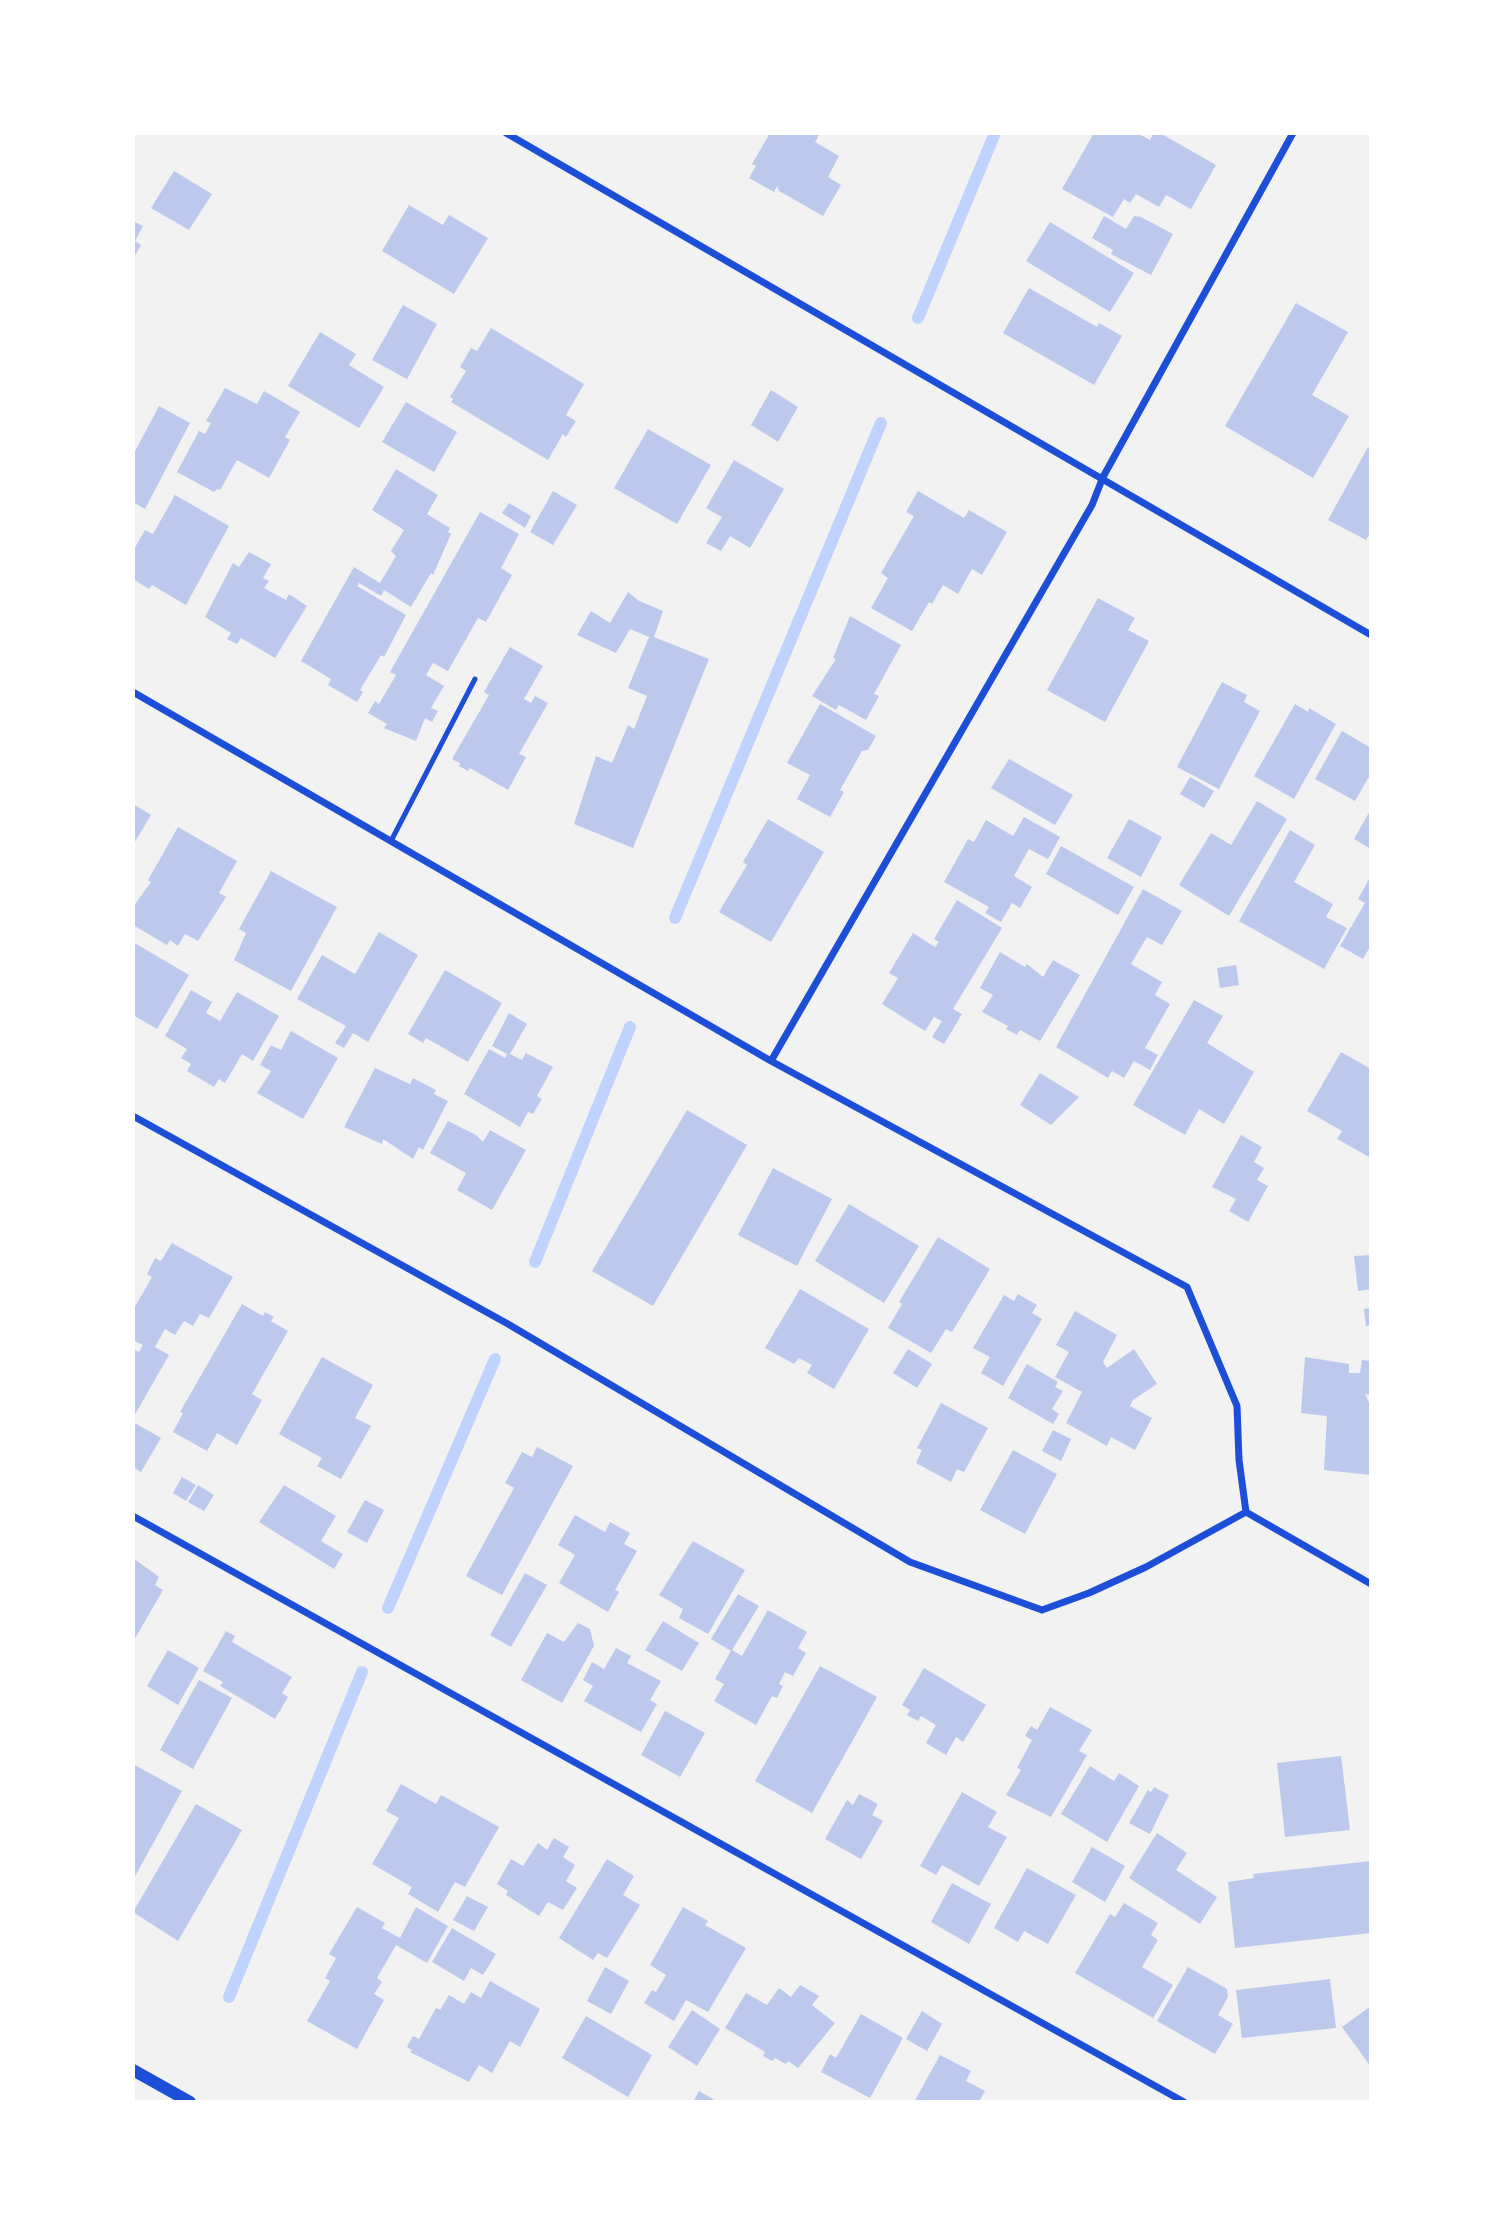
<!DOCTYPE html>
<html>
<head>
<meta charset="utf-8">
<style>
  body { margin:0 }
  #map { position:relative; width:1504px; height:2235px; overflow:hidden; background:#f2f2f2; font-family:"Public Sans",sans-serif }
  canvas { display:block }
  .frame { position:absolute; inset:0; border:135px solid #fff; pointer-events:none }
</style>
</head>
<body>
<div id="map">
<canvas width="1504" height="2235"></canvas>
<div class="frame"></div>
</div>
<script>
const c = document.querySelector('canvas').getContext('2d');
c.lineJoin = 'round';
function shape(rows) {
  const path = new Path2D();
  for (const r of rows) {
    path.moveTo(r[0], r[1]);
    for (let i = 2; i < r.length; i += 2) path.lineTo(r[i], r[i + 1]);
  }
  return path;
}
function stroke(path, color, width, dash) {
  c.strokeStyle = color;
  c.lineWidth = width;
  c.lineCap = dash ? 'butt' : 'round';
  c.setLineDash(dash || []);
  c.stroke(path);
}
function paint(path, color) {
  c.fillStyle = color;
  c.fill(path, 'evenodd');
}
const stream = shape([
  [918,318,995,133],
  [675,918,881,423],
  [535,1262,630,1027],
  [388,1608,495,1359],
  [229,1997,362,1672]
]);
const building = shape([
  [770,133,820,133,815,142,839,156,828,177,841,185,823,216,779,191,777,186,774,192,749,178,756,166,752,164],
  [1094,133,1137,133,1150,140,1154,133,1160,133,1216,165,1191,209,1166,195,1159,207,1136,194,1130,203,1124,199,1113,217,1062,189],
  [174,171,212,194,189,230,151,208],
  [409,205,443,225,449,215,488,238,454,294,382,251],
  [1104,216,1126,229,1134,216,1141,217,1173,234,1151,275,1111,254,1113,250,1092,238],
  [133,221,143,226,135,241,141,245,133,259],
  [1050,222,1134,273,1110,312,1026,261],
  [1029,288,1097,327,1099,323,1122,336,1094,385,1003,333],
  [1296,303,1348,332,1312,395,1349,416,1313,478,1225,426],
  [403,305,437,324,407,379,372,360],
  [491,328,584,384,566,415,576,421,566,437,563,434,548,460,451,402,453,399,450,397,466,371,460,367,471,348,477,351],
  [320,332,356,354,349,365,384,387,359,428,288,386],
  [225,388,257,404,264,391,300,412,285,437,290,440,269,478,237,460,220,490,217,489,214,492,177,472,199,431,205,434,211,423,206,421],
  [771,390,798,407,778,442,751,425],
  [406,402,457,432,434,472,382,442],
  [159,406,190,423,145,509,133,502,133,455],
  [648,429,711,465,677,524,614,488],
  [1368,447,1371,449,1371,531,1366,540,1328,520],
  [734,460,784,489,750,548,730,536,721,551,706,543,722,517,706,508],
  [396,469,438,495,427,514,450,528,448,532,451,534,433,575,431,573,411,607,384,590,381,596,359,583,357,586,406,615,384,657,381,655,360,690,363,692,357,702,328,685,331,679,301,661,354,567,380,583,396,556,391,551,404,530,372,510],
  [553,491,577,505,553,545,530,532],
  [918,491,964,518,969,510,1007,532,982,575,972,569,958,594,943,585,932,604,929,602,912,631,871,608,888,578,881,573,914,516,906,512],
  [175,495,229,526,186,605,152,585,149,589,133,579,133,551,145,530,153,534],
  [509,503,531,516,525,528,502,513],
  [480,512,519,534,501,568,512,575,486,622,478,618,448,671,433,663,426,675,444,686,431,708,438,711,432,722,425,718,416,741,384,728,387,724,368,713,375,701,379,704,396,675,390,672],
  [249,552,271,564,263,578,269,581,264,588,286,600,289,594,307,606,275,658,241,638,237,644,227,639,231,633,205,617,233,563,239,567],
  [628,592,639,601,663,611,654,637,709,659,633,848,574,824,596,756,612,763,628,725,634,729,647,696,628,688,649,637,630,629,616,653,577,635,591,611,610,623],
  [1098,598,1135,618,1128,630,1149,641,1105,722,1047,690],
  [850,616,901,645,874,694,879,696,866,720,839,705,836,710,812,696,836,659,833,658],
  [510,647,543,666,524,699,531,703,535,696,548,703,519,754,526,757,508,790,470,768,468,771,459,766,460,763,452,759,489,695,484,692],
  [1222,682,1247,695,1244,702,1260,711,1219,789,1177,767],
  [820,704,876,736,868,750,862,751,840,790,844,792,830,817,797,799,810,775,787,763],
  [1295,704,1308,712,1309,708,1336,724,1294,799,1254,776],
  [1342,731,1371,748,1371,773,1355,801,1315,779],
  [1009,759,1073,795,1055,825,991,788],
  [1190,777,1214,791,1204,808,1180,794],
  [1257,801,1287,819,1229,916,1179,885,1211,833,1231,845],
  [133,804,151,815,133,845],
  [1371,809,1371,849,1354,839],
  [1024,817,1060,837,1048,859,1029,849,1014,876,1032,887,1020,908,1012,903,1001,922,985,913,989,907,944,882,968,839,974,842,986,820,1013,836],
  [768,819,824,852,771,942,719,912,747,865,743,862],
  [1129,819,1162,837,1141,877,1107,858],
  [178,827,237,861,219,893,226,897,198,941,185,934,178,946,170,940,167,945,133,925,133,907,151,882,148,880],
  [1290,830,1315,845,1294,882,1333,904,1326,917,1347,928,1324,969,1239,921],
  [1061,846,1134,887,1118,915,1046,874],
  [271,871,337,907,291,991,234,960,246,933,239,929],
  [1371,876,1371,945,1363,959,1340,946,1365,903,1358,899],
  [1143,889,1182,911,1162,945,1147,937,1131,964,1162,982,1155,995,1170,1004,1145,1048,1158,1055,1150,1070,1134,1061,1124,1078,1112,1071,1108,1078,1056,1047],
  [957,900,1002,928,953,1009,962,1014,944,1044,932,1037,942,1021,934,1017,925,1031,882,1004,898,978,889,973,913,933,935,947,939,942,934,939],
  [379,932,418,955,368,1042,353,1033,344,1048,335,1043,346,1026,297,999,322,955,355,974],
  [133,942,189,975,157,1029,133,1015],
  [1000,952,1025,967,1027,964,1043,977,1053,960,1080,975,1040,1041,1020,1030,1017,1035,1006,1029,1008,1026,982,1012,993,995,980,988],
  [1236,965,1239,985,1220,988,1217,968],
  [445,970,502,1003,468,1062,426,1038,423,1043,408,1034],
  [191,990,212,1002,206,1013,220,1021,237,992,279,1016,253,1061,242,1054,225,1083,219,1079,214,1087,187,1071,191,1064,181,1058,187,1049,165,1036],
  [1194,1000,1223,1016,1207,1043,1254,1072,1224,1124,1199,1109,1185,1135,1133,1105],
  [509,1013,527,1024,510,1054,522,1060,526,1053,553,1067,537,1096,542,1099,533,1114,528,1112,520,1127,464,1094,489,1049,505,1058,507,1054,492,1046],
  [291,1031,338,1058,303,1119,257,1093,271,1071,260,1065,271,1045,281,1050],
  [1341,1052,1371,1069,1371,1158,1337,1139,1342,1131,1307,1111],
  [375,1068,410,1084,413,1078,436,1090,434,1094,448,1101,423,1150,419,1147,413,1159,383,1139,382,1144,344,1127],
  [1040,1073,1079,1097,1051,1125,1020,1105],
  [687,1110,747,1145,653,1306,592,1271],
  [448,1121,476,1135,483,1142,490,1130,526,1150,492,1210,457,1190,466,1173,430,1153],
  [1241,1135,1262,1147,1254,1162,1264,1168,1257,1180,1268,1186,1248,1222,1229,1211,1236,1199,1212,1187],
  [773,1168,832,1199,797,1266,738,1235],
  [849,1204,919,1246,884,1303,815,1261],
  [938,1237,990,1269,952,1332,946,1329,931,1353,888,1328,902,1304,899,1302],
  [172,1243,233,1277,209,1318,200,1314,193,1326,184,1321,175,1335,165,1329,155,1347,169,1355,133,1418,133,1349,139,1352,143,1345,133,1340,133,1310,152,1277,147,1274,155,1258,161,1261],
  [1371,1255,1371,1289,1358,1291,1354,1256],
  [800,1289,869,1329,834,1389,807,1373,812,1365,799,1358,794,1364,765,1348],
  [1018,1294,1037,1305,1032,1313,1042,1319,1003,1386,981,1373,990,1357,973,1348,1004,1295,1014,1301],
  [242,1304,263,1316,265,1312,274,1317,271,1321,288,1331,252,1394,262,1400,237,1445,217,1433,207,1451,173,1432,183,1413,180,1412],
  [1371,1308,1371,1325,1366,1326,1364,1309],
  [1075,1311,1117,1335,1103,1362,1107,1368,1134,1349,1157,1384,1133,1400,1130,1406,1152,1418,1135,1450,1111,1437,1107,1446,1066,1423,1082,1392,1055,1377,1069,1352,1056,1345],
  [908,1349,932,1364,917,1388,893,1373],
  [322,1357,373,1385,355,1418,371,1426,341,1479,317,1466,322,1458,279,1434],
  [1305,1357,1349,1364,1349,1373,1360,1373,1362,1360,1371,1361,1371,1395,1365,1394,1371,1407,1371,1475,1324,1470,1327,1416,1301,1413],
  [1027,1364,1058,1382,1055,1387,1063,1391,1052,1409,1059,1414,1053,1424,1008,1398],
  [941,1403,988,1428,964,1472,957,1469,951,1482,916,1463,922,1450,917,1448],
  [133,1422,161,1438,141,1472,133,1467],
  [1053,1430,1071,1439,1061,1461,1042,1451],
  [537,1447,573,1466,502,1595,466,1576,514,1488,505,1483,522,1452,532,1457],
  [1013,1450,1057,1474,1025,1534,980,1510],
  [182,1477,196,1485,186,1501,173,1493],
  [198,1485,214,1495,204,1511,188,1502],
  [284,1485,336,1516,321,1541,343,1554,334,1569,259,1522],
  [365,1500,384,1510,367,1543,347,1532],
  [575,1515,605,1532,610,1522,630,1533,624,1544,637,1551,615,1590,619,1592,608,1612,559,1583,575,1555,558,1545],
  [693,1541,745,1570,708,1634,679,1618,683,1609,659,1595],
  [133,1558,159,1577,155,1585,163,1590,133,1642],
  [525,1573,547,1585,511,1647,490,1635],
  [738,1594,759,1606,732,1650,742,1656,768,1610,807,1632,798,1648,806,1653,793,1676,785,1672,779,1684,783,1686,777,1698,772,1696,756,1725,714,1701,724,1684,715,1679,731,1651,711,1639],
  [663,1621,699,1643,682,1671,645,1650],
  [578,1623,590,1629,594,1646,562,1703,521,1680,547,1633,564,1642],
  [226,1631,235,1636,232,1642,292,1677,282,1693,288,1697,275,1719,220,1686,223,1682,203,1671],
  [616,1648,631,1656,627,1663,661,1681,650,1700,657,1704,641,1732,584,1701,593,1686,583,1680,592,1662,604,1669],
  [168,1650,199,1668,178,1705,147,1686],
  [820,1666,877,1697,812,1813,755,1781],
  [924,1668,986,1705,963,1742,956,1737,946,1755,926,1743,936,1725,921,1716,918,1721,907,1715,910,1710,902,1705],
  [199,1680,232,1698,193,1769,160,1750],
  [1050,1707,1092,1730,1079,1751,1087,1755,1051,1817,1006,1795,1021,1770,1017,1768,1032,1740,1025,1736,1031,1726,1037,1730],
  [665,1711,705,1733,680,1777,641,1755],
  [1341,1756,1350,1830,1285,1837,1277,1763],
  [133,1764,182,1791,133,1880],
  [1090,1766,1114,1781,1119,1773,1139,1786,1107,1842,1061,1814],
  [401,1784,436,1804,441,1795,499,1827,465,1887,455,1882,438,1912,408,1894,412,1887,372,1864,399,1818,386,1811],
  [1154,1787,1169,1795,1150,1834,1129,1823,1148,1790,1151,1792],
  [962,1792,997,1812,988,1827,1007,1837,979,1886,942,1865,936,1875,920,1866],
  [859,1794,878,1804,872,1815,883,1821,861,1859,825,1839,847,1800,853,1805],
  [196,1804,242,1830,178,1941,133,1912],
  [1157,1833,1187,1853,1176,1870,1217,1897,1200,1924,1129,1878],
  [554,1838,569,1847,563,1857,575,1865,566,1881,577,1888,563,1910,548,1902,539,1916,506,1895,508,1891,497,1884,511,1859,523,1866,538,1843,547,1850],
  [1092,1847,1125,1866,1105,1902,1072,1882],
  [607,1859,634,1876,623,1895,640,1905,607,1958,598,1953,593,1960,559,1938],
  [1371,1861,1371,1933,1235,1948,1228,1882,1254,1878,1253,1874],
  [1027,1868,1076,1895,1048,1944,1024,1931,1018,1942,994,1928],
  [952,1883,991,1904,969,1944,931,1922],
  [467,1896,488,1907,474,1931,453,1920],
  [1124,1903,1158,1923,1151,1935,1158,1940,1142,1967,1173,1985,1153,2018,1075,1973,1110,1914,1115,1917],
  [357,1907,385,1923,382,1928,400,1938,416,1907,448,1926,427,1963,396,1945,377,1978,382,1982,374,1994,384,2000,357,2049,307,2021,330,1981,325,1978,336,1958,329,1954],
  [683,1907,708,1921,705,1925,746,1948,708,2012,686,2000,674,2021,644,2003,652,1990,656,1992,666,1975,650,1965],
  [452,1928,496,1954,483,1975,471,1968,464,1981,432,1962],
  [605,1967,629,1981,611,2014,587,2001],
  [1188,1967,1227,1989,1228,1997,1218,2015,1233,2024,1215,2054,1157,2021],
  [1330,1979,1336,2028,1242,2038,1236,1990],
  [490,1981,540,2009,520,2047,510,2041,492,2073,479,2065,469,2082,410,2052,412,2050,407,2047,413,2036,419,2039,436,2008,440,2010,449,1995,464,2004,471,1992,481,1998],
  [800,1985,819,1996,812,2005,835,2023,798,2068,788,2061,786,2064,775,2058,772,2061,763,2056,765,2052,725,2028,746,1993,767,2005,779,1988,791,1997],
  [1371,2006,1371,2067,1342,2027],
  [692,2010,720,2029,697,2066,668,2047],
  [922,2011,942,2024,927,2051,906,2039],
  [861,2014,903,2038,870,2098,821,2072,830,2054,836,2058],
  [586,2016,652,2055,628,2097,562,2058],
  [940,2055,971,2071,966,2081,985,2091,979,2102,914,2102],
  [699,2091,718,2102,693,2102]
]);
const service = shape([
  [391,841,475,679]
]);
const minor = shape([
  [506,133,1371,635],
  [133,692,771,1061,1187,1287,1237,1406,1239,1460,1246,1512,1371,1584],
  [771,1061,1092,505,1103,477,1293,133],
  [133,1116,508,1324,910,1562,1042,1610,1089,1593,1146,1567,1246,1512],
  [133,1516,1184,2102]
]);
const tertiary = shape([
  [133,2070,190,2102]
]);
stroke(stream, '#bfd3fe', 12);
paint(building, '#bdc9ec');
stroke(service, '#1d4ed8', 5);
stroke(minor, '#1d4ed8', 7);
stroke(tertiary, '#1d4ed8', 12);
</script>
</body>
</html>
